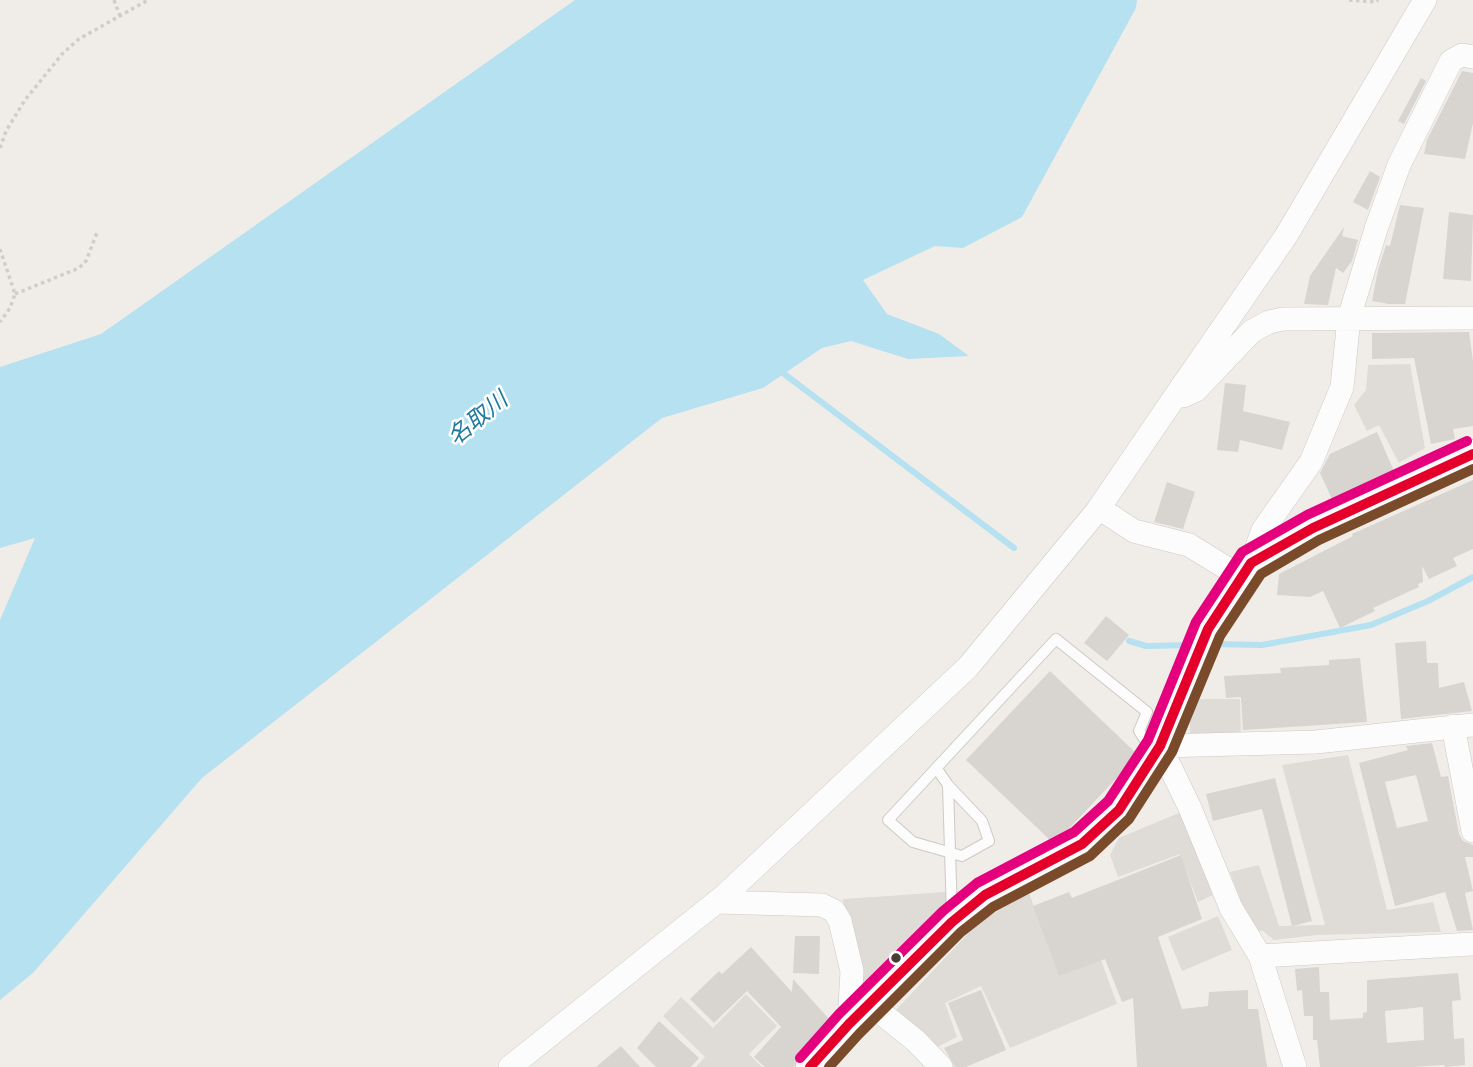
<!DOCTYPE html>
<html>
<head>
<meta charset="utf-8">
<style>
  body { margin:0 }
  canvas { display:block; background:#f0ede8 }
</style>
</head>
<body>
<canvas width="1473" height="1067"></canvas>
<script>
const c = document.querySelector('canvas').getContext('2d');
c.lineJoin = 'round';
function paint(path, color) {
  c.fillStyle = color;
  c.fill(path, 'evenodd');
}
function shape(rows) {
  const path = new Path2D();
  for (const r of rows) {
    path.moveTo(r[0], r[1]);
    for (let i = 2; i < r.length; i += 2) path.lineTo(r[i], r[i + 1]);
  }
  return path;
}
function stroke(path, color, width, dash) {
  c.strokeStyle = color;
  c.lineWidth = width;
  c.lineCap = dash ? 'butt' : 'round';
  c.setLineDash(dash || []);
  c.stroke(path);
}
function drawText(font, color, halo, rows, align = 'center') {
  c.font = font + ' Figtree,"Noto Sans JP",sans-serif';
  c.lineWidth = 5;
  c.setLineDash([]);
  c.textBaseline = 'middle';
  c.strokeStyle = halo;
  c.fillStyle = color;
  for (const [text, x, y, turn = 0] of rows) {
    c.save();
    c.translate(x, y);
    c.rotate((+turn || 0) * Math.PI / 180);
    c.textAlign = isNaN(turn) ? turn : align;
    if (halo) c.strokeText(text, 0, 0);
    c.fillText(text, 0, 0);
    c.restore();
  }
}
const parking = shape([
  [1410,364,1425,448,1399,463,1379,425,1367,431,1354,405,1366,390,1368,365],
  [1200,699,1240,699,1241,735,1190,736,1190,710],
  [1348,755,1387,910,1433,902,1441,932,1317,935,1274,940,1263,931,1252,931,1230,872,1259,865,1279,926,1325,925,1282,765],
  [1181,812,1213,895,1198,902,1180,854,1118,877,1110,855,1119,838],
  [975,890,857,1007,843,899],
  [1029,893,1059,975,1101,960,1117,1004,1010,1048,981,986,945,1003,957,1037,935,1048,895,1011,979,922],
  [1218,916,1232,950,1182,971,1168,937],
  [746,994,777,1026,749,1054,762,1067,696,1067,705,1057,663,1016,681,997,713,1028]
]);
const water = shape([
  [575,0,1137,0,1136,8,1022,217,963,248,935,246,863,280,887,314,939,334,969,356,908,359,851,341,822,348,763,388,662,418,202,778,33,973,0,1000,0,620,35,538,0,548,0,367,101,334]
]);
const stream = shape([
  [779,370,1014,548],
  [1129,641,1146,646,1193,645],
  [1211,644,1262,645,1371,625,1428,601,1473,577]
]);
const building = shape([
  [1462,71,1473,73,1473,123,1465,159,1424,154,1427,140],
  [1421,78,1426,81,1404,124,1398,121],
  [1370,171,1380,177,1368,210,1353,202],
  [1400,205,1424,208,1405,304,1389,304,1372,301,1378,270,1386,245,1390,246],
  [1449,212,1473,215,1471,281,1443,279],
  [1344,227,1342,236,1358,240,1352,261,1343,273,1336,268,1328,305,1304,304,1310,276],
  [1469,332,1473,361,1473,426,1453,429,1455,439,1431,444,1414,358,1372,359,1372,333],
  [1225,383,1246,385,1243,411,1290,422,1282,450,1240,440,1238,452,1217,450],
  [1377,432,1394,471,1332,499,1320,473,1330,454],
  [1473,480,1473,549,1453,558,1457,566,1429,579,1422,566,1423,582,1418,584,1419,587,1373,608,1375,611,1340,628,1323,591,1310,597,1277,595,1279,574,1353,536,1352,534],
  [1167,482,1195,492,1183,529,1154,522],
  [1106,616,1129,635,1107,661,1084,643],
  [1426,641,1427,663,1438,663,1439,688,1464,682,1472,711,1401,719,1395,643],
  [1360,658,1367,722,1243,730,1241,697,1226,698,1224,676,1281,673,1280,668,1329,665,1329,660],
  [1050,671,1136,753,1126,768,1063,835,1051,841,966,760],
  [1432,743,1441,777,1448,776,1459,834,1463,841,1473,845,1473,857,1465,857,1473,891,1465,893,1473,930,1457,931,1445,892,1395,906,1359,763,1408,750,1406,746],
  [1416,775,1428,821,1397,828,1385,782],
  [1275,778,1312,921,1292,926,1262,809,1213,821,1206,794],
  [1181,855,1202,919,1158,937,1182,1009,1208,1006,1209,992,1248,990,1248,1009,1258,1009,1267,1067,1137,1067,1133,998,1122,1002,1105,959,1059,976,1033,906,1069,892,1072,898],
  [795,936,820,936,819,974,793,973],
  [751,947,792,992,793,979,830,1020,798,1056,794,1067,765,1067,754,1057,781,1027,747,991,714,1023,690,999,719,971,722,974],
  [1319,967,1320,992,1329,992,1330,1020,1363,1018,1363,1013,1367,1012,1367,980,1458,973,1461,1000,1452,1001,1454,1039,1464,1038,1465,1065,1445,1067,1444,1065,1412,1067,1320,1067,1317,1040,1313,1040,1313,1016,1304,1016,1302,990,1297,991,1295,969],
  [1423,1007,1424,1040,1387,1043,1385,1011],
  [981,990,1006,1050,966,1067,955,1067,944,1048,963,1040,948,1003],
  [659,1021,699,1058,691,1067,656,1067,637,1048],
  [621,1046,640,1067,596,1067]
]);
const path = shape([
  [114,0,120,16],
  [1349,0,1376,2,1378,0],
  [0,148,6,131,25,100,63,53,79,39,148,0],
  [0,249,15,294,10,308,0,322],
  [15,294,79,268,86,261,98,230]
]);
const service = shape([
  [937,769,948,785,952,916],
  [948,785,982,821,989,841,962,856,913,842,888,820,1056,639,1147,712,1139,731,1153,752]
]);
const minor = shape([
  [1183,396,1196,390,1252,331,1269,322,1283,319,1473,318],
  [1099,508,1134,531,1189,545,1241,577],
  [1251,563,1263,530,1311,462,1342,387,1349,318,1376,229,1399,165,1451,61,1462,55,1473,57],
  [1453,726,1473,831],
  [716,902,822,905,834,911,840,921,852,971,849,1024],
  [1260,956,1473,944],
  [869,1003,916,1041,941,1067],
  [510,1067,724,896,968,667,1097,511,1172,401,1286,236,1425,0],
  [1295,1067,1260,956,1231,908,1190,808,1160,746,1316,742,1473,725]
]);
const tertiary = shape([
  [810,1067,849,1024,952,922,985,895,1082,844,1119,810,1160,746,1208,629,1251,563,1313,528,1473,454]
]);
const bus1 = shape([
  [810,1067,849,1024,952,922,985,895,1082,844,1119,810,1160,746,1208,629,1251,563,1313,528,1473,454]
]);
const bus2 = shape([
  [829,1067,859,1034,961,932,993,907,1090,856,1129,819,1172,752,1220,636,1261,574,1319,540,1473,469]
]);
const bus3 = shape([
  [800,1058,839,1014,943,911,977,883,1074,832,1108,801,1148,740,1196,622,1242,552,1307,515,1467,441]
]);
const markers = [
  [896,958,6,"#473d34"]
];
const waterNames = [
  ["名取川",478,419,-39]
];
paint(parking, '#dfdcd8');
paint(water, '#b6e1f1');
stroke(stream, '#b6e1f1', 6);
paint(building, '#d8d4cf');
stroke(service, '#cdc9c4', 12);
stroke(minor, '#cdc9c4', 24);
stroke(tertiary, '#cdc9c4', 30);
stroke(path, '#d1cdc9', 3.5, [3.5, 3.5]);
stroke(service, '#fdfcfc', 10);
stroke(minor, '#fdfcfc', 23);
stroke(tertiary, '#fdfcfc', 28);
stroke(bus1, '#e4002b', 10);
stroke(bus2, '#7a4b2a', 10);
stroke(bus3, '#e5007d', 10);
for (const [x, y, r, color] of markers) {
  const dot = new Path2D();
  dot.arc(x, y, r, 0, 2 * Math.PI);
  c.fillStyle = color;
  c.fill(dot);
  stroke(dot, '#fff', 2.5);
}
drawText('italic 23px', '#237ba1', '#fff', waterNames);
</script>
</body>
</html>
